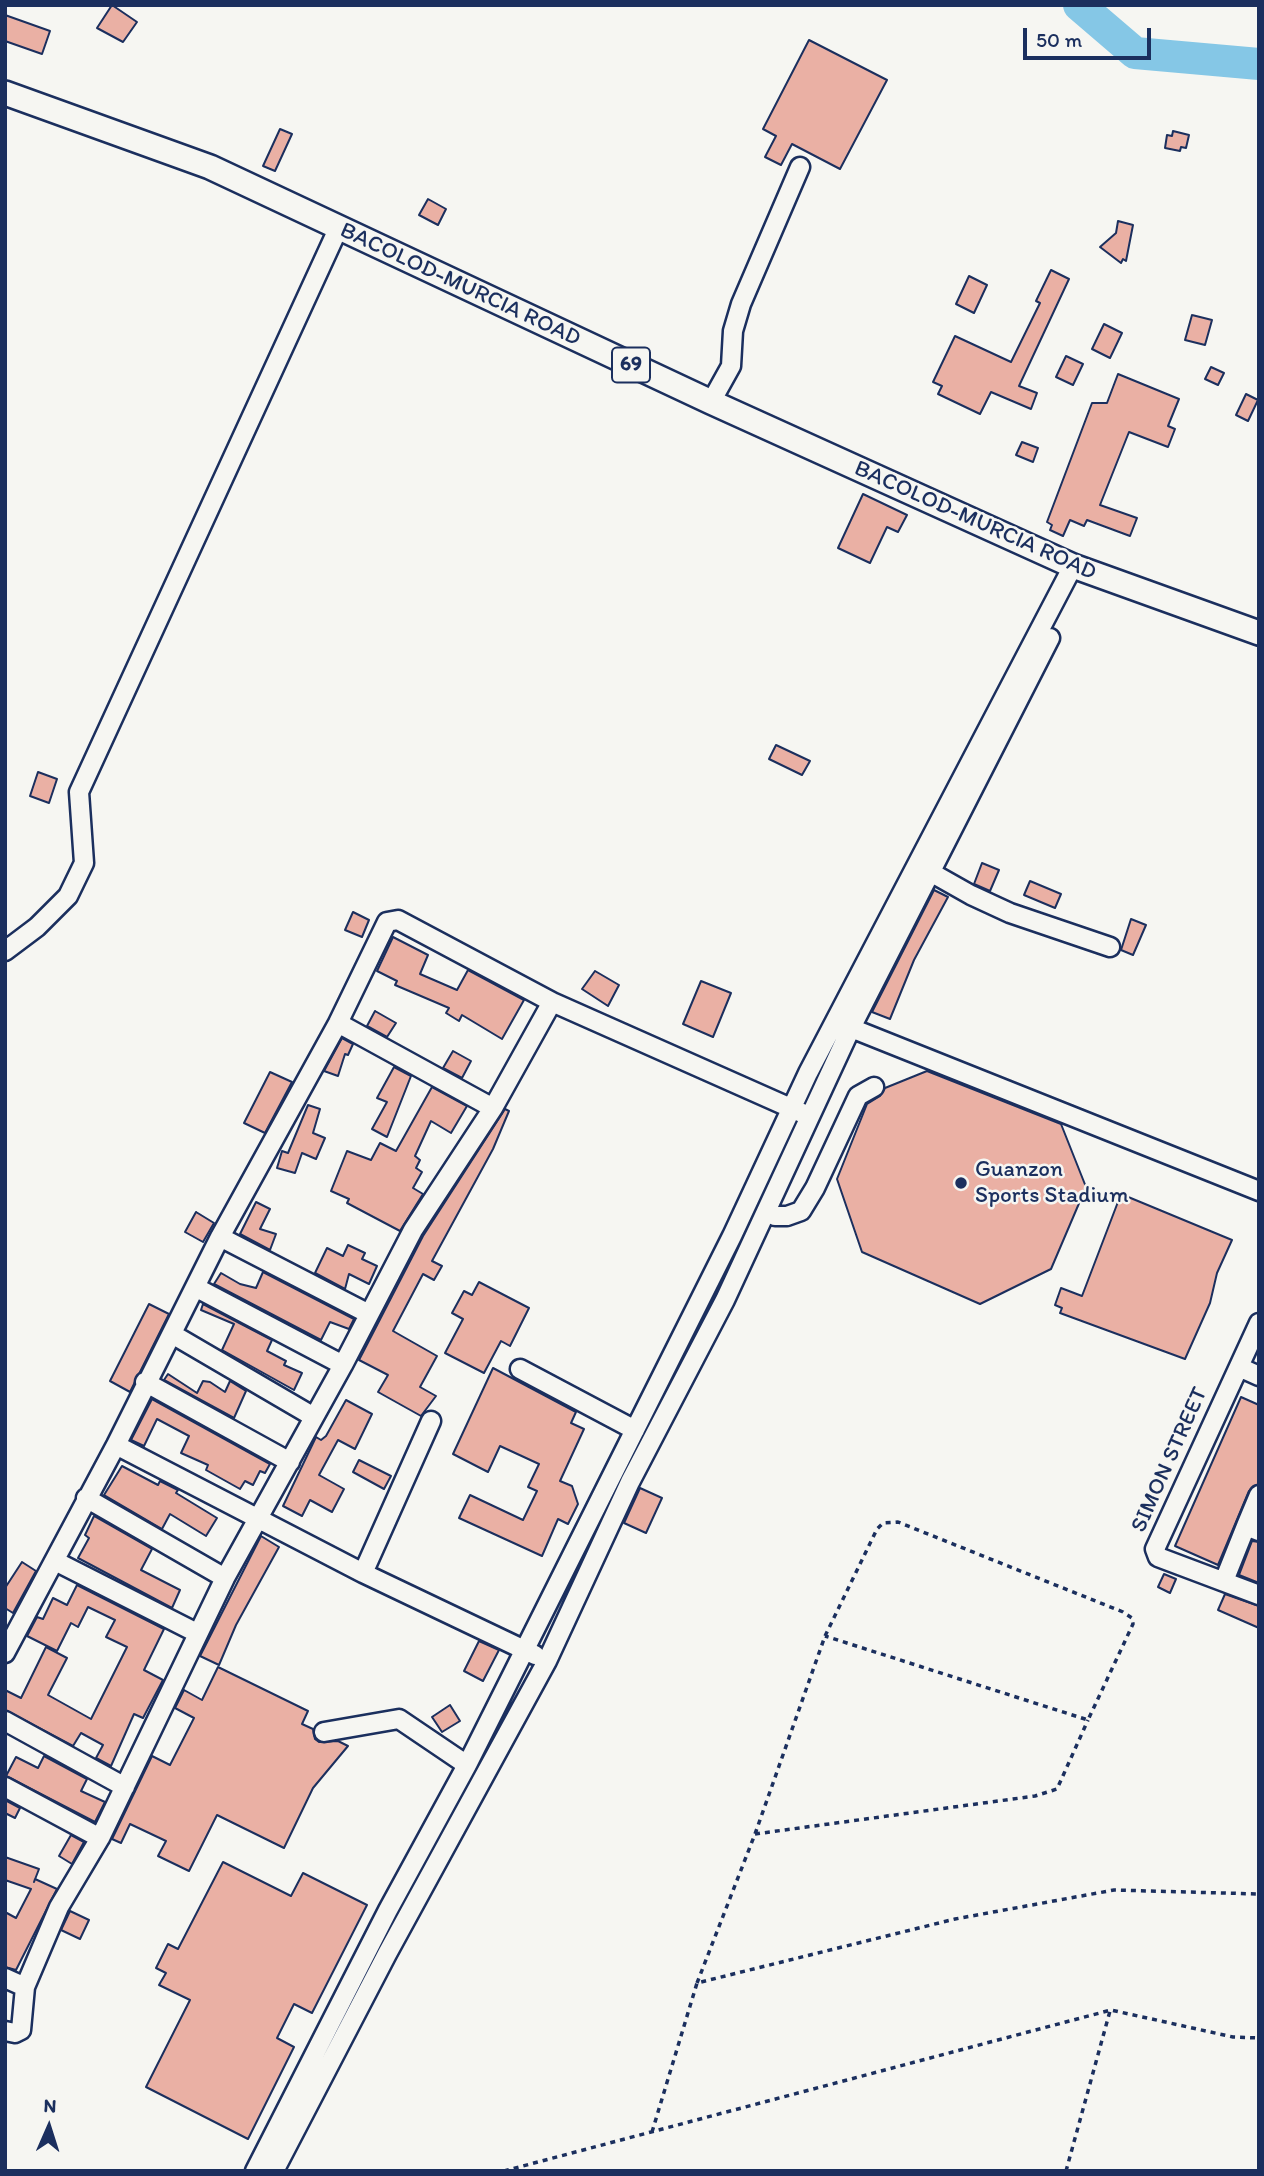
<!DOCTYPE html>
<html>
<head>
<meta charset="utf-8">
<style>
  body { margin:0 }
  #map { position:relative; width:1264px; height:2176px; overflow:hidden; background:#f6f6f2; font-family:Itim,sans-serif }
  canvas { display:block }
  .frame { position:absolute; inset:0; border:7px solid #1b2f5e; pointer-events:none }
  .north { position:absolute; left:14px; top:2092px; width:70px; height:70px; -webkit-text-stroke:5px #f6f6f2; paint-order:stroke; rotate:3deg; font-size:19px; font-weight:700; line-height:28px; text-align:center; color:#1b2f5e }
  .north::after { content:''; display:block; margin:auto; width:24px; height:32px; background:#1b2f5e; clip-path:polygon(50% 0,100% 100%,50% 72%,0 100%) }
  .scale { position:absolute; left:1023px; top:28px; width:128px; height:32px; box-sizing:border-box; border:4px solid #1b2f5e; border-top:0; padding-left:9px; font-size:21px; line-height:24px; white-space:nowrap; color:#1b2f5e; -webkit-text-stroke:5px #f6f6f2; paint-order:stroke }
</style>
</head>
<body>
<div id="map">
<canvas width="1264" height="2176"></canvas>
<div class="frame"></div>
<div class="north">N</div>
<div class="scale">50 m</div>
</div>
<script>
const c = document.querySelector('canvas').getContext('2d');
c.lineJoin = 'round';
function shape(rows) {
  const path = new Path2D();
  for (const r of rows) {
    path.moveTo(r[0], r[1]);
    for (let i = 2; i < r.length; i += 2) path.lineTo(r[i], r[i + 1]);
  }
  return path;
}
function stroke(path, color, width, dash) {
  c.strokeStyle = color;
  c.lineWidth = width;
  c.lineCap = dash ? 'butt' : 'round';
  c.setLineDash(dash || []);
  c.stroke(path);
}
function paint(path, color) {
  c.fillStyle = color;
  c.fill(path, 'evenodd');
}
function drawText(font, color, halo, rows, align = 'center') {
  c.font = font + ' Itim,sans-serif';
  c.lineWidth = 5;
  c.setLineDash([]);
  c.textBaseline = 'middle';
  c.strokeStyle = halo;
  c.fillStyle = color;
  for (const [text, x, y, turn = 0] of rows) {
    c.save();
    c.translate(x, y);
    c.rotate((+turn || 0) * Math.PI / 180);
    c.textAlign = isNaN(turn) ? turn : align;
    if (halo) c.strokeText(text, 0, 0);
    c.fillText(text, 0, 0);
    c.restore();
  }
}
const river = shape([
  [1079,5,1135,53,1259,64]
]);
const building = shape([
  [112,5,137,22,123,42,97,28,112,5],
  [5,15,50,31,42,54,5,41,5,15],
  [809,40,887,80,840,169,792,144,781,165,765,157,776,136,763,129,809,40],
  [280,129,292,134,275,171,263,166,280,129],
  [1173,131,1189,135,1186,148,1181,147,1180,151,1165,148,1167,135,1172,136,1173,131],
  [428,199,446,209,438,225,419,215,428,199],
  [1118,221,1133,225,1126,261,1123,259,1121,263,1100,247,1116,233,1118,221],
  [1051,270,1069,279,1019,386,1037,393,1031,409,991,392,980,414,938,394,942,386,933,382,955,336,1011,362,1040,303,1036,301,1051,270],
  [969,276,987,285,974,313,956,304,969,276],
  [1192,315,1212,320,1205,345,1185,340,1192,315],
  [1104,324,1122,333,1110,358,1092,349,1104,324],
  [1066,356,1083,364,1073,385,1056,377,1066,356],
  [1211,367,1224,373,1218,385,1205,379,1211,367],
  [1118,374,1179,399,1168,426,1175,429,1168,447,1129,432,1100,505,1137,518,1130,536,1087,520,1084,526,1070,520,1063,536,1050,530,1052,525,1047,522,1092,403,1107,403,1118,374],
  [1246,394,1258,400,1248,421,1236,415,1246,394],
  [1022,442,1038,448,1033,462,1016,455,1022,442],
  [863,494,907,515,898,532,887,527,870,563,838,548,863,494],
  [776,745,810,761,802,775,769,759,776,745],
  [38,772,57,779,49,803,30,796,38,772],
  [982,863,999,870,990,891,974,884,982,863],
  [1030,881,1061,894,1055,908,1024,895,1030,881],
  [934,890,948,897,914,960,890,1019,872,1012,934,890],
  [353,912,369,920,362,937,345,930,353,912],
  [1131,919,1146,925,1133,955,1121,950,1131,919],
  [393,937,428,955,420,974,457,990,468,970,524,1000,502,1039,462,1015,459,1021,446,1013,449,1008,395,985,397,981,377,971,393,937],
  [595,971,619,985,608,1006,582,989,595,971],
  [701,981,731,993,713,1037,683,1024,701,981],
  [375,1011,396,1023,387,1037,367,1026,375,1011],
  [342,1038,353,1044,348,1055,345,1054,338,1076,324,1071,342,1038],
  [453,1051,471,1061,462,1078,443,1068,453,1051],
  [394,1067,411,1076,387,1137,372,1129,387,1102,377,1098,394,1067],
  [927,1071,1061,1124,1086,1187,1051,1269,980,1304,862,1252,837,1179,867,1104,880,1096,885,1088,927,1071],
  [270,1072,292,1082,265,1133,244,1123,270,1072],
  [432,1087,467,1106,451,1133,431,1121,415,1156,420,1160,416,1168,422,1172,413,1188,423,1194,400,1231,347,1203,349,1199,331,1191,347,1151,371,1160,380,1143,396,1151,432,1087],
  [308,1105,320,1109,313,1133,325,1138,316,1159,302,1153,295,1173,277,1168,282,1151,288,1153,308,1105],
  [505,1109,509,1111,493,1149,432,1261,442,1266,434,1280,423,1274,393,1331,437,1356,420,1387,436,1396,421,1416,378,1392,388,1375,359,1360,423,1236,505,1109],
  [1121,1194,1232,1240,1217,1273,1210,1303,1185,1359,1060,1313,1062,1308,1055,1305,1061,1288,1082,1296,1121,1194],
  [256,1202,270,1209,260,1229,276,1234,270,1250,240,1234,256,1202],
  [196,1212,214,1223,203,1242,185,1232,196,1212],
  [348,1245,365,1253,362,1259,377,1266,369,1284,349,1274,345,1289,315,1273,327,1248,343,1256,348,1245],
  [263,1272,354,1319,349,1329,330,1322,321,1340,214,1284,221,1273,240,1284,256,1288,263,1272],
  [479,1282,529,1308,510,1346,501,1341,484,1373,445,1353,463,1319,452,1313,464,1291,472,1295,479,1282],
  [149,1304,169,1314,130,1392,110,1381,149,1304],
  [203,1304,272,1340,267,1351,286,1361,284,1365,302,1373,294,1390,222,1350,234,1324,201,1310,203,1304],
  [493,1368,576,1412,571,1423,584,1429,560,1481,572,1486,578,1504,568,1524,558,1519,542,1556,459,1518,470,1495,523,1520,537,1491,528,1487,539,1464,500,1446,488,1472,453,1454,493,1368],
  [168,1374,197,1393,203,1381,210,1382,225,1392,230,1381,246,1391,234,1418,164,1380,168,1374],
  [1241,1397,1259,1405,1259,1484,1249,1491,1218,1565,1175,1546,1241,1397],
  [152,1399,270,1464,265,1473,260,1471,253,1485,245,1481,240,1489,206,1470,208,1465,181,1453,189,1436,157,1419,144,1446,131,1440,152,1399],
  [346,1400,372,1414,355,1449,338,1440,319,1475,344,1489,332,1512,310,1500,302,1516,283,1506,316,1437,321,1440,326,1436,346,1400],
  [359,1460,391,1476,384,1489,353,1472,359,1460],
  [122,1466,158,1485,160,1481,178,1490,176,1493,217,1518,206,1536,170,1514,162,1529,104,1495,122,1466],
  [640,1488,662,1498,646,1533,624,1523,640,1488],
  [94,1516,152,1549,141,1570,180,1590,172,1608,78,1558,89,1538,85,1535,94,1516],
  [261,1536,279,1547,236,1625,219,1665,200,1656,261,1536],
  [1252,1541,1259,1542,1259,1583,1239,1575,1252,1541],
  [22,1562,36,1571,13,1613,5,1608,5,1588,22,1562],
  [1164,1574,1176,1579,1170,1593,1158,1587,1164,1574],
  [77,1585,164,1629,144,1670,163,1680,143,1718,134,1714,111,1766,96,1758,103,1745,81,1733,73,1746,5,1710,5,1690,21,1698,46,1647,67,1658,48,1695,91,1719,127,1647,106,1637,115,1620,88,1607,78,1627,71,1623,57,1651,27,1636,37,1617,43,1619,53,1598,67,1605,77,1585],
  [1225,1594,1259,1606,1259,1628,1218,1610,1225,1594],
  [479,1641,499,1650,483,1681,464,1671,479,1641],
  [218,1667,308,1711,302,1724,313,1729,315,1739,319,1742,338,1741,348,1746,313,1788,284,1848,217,1815,189,1871,158,1856,166,1841,130,1824,121,1843,112,1839,152,1756,170,1765,194,1718,175,1708,184,1690,202,1700,218,1667],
  [450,1705,460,1721,442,1732,432,1717,450,1705],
  [44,1756,87,1779,81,1791,105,1802,95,1822,6,1776,16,1757,38,1768,44,1756],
  [5,1800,20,1808,15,1818,5,1813,5,1800],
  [71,1835,84,1842,72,1864,59,1856,71,1835],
  [5,1857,39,1869,34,1882,35,1879,57,1889,16,1970,5,1967,5,1912,16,1918,31,1889,5,1880,5,1857],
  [223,1862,291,1896,303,1873,367,1905,312,2013,294,2004,277,2038,294,2047,248,2139,146,2087,190,2000,159,1985,166,1973,156,1968,168,1944,178,1949,223,1862],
  [70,1911,89,1920,80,1939,61,1930,70,1911]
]);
const path = shape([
  [755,1834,1035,1796,1057,1789,1088,1720],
  [697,1983,755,1834,825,1636,877,1529,883,1523,898,1522,1123,1612,1132,1618,1133,1624,1088,1720,825,1636],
  [652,2132,697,1983,955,1919,1114,1890,1259,1894],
  [504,2171,1111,2010,1233,2037,1259,2038],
  [1066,2171,1110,2011]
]);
const minor = shape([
  [711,402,731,366,733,331,741,304,800,167],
  [932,873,971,895,1010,913,1110,947],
  [5,951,37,927,68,896,84,863,79,792,338,229],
  [338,1023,493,1108],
  [851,1028,1259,1191],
  [767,1211,775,1216,787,1216,801,1211,815,1188,858,1096,874,1087],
  [220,1237,369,1314],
  [195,1287,343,1365],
  [1259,1323,1155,1549,1158,1557,1259,1595],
  [172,1334,314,1417],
  [1239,1367,1259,1376],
  [520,1369,635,1430],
  [145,1382,290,1462],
  [116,1445,363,1573,535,1655],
  [1259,1495,1246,1526,1259,1531],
  [86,1498,225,1578],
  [55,1561,197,1633],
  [363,1573,431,1421],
  [1224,1581,1246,1526],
  [5,1653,116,1445,220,1237,338,1023,387,922,398,920,552,1002],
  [5,1721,125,1787],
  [324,1732,399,1719,467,1765],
  [5,1787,100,1838],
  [5,1978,25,1987],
  [5,2031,15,2033,21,2030,25,1987,59,1907,100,1838,225,1578,343,1365,413,1230,493,1108,552,1002,802,1113],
  [255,2171,388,1910,467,1765,732,1236,808,1073,1073,566],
  [274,2171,387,1954,547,1661,630,1482,725,1300,851,1028,1050,638]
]);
const major = shape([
  [5,93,210,167,711,402,1073,566,1259,633]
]);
const markers = [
  [961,1183,7,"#1b2f5e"]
];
const shields = [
  [631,365,38]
];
const shieldNames = [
  ["69",631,365]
];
const streetNames = [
  ["BACOLOD-MURCIA ROAD",460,285,25],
  ["BACOLOD-MURCIA ROAD",975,521,24],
  ["SIMON STREET",1170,1460,-66]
];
const poiNames = [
  ["Guanzon",975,1170],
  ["Sports Stadium",975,1196]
];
stroke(river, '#85c7e6', 32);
paint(building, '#eab0a4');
stroke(building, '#1b2f5e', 2);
stroke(minor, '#1b2f5e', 23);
stroke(major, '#1b2f5e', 28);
stroke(path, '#1b2f5e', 3.5, [5, 5]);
stroke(minor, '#f6f6f2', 18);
stroke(major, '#f6f6f2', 23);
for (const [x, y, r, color] of markers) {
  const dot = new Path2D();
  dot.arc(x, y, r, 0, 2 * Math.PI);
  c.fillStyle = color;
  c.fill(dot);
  stroke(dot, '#f6f6f2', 2.5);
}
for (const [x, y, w] of shields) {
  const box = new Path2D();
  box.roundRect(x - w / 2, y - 17.5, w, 35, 5);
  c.fillStyle = '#f6f6f2';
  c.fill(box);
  stroke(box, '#1b2f5e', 2);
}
drawText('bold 21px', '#1b2f5e', null, shieldNames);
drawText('23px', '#1b2f5e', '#f6f6f2', streetNames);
drawText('23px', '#1b2f5e', '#f6f6f2', poiNames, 'left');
</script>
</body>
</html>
